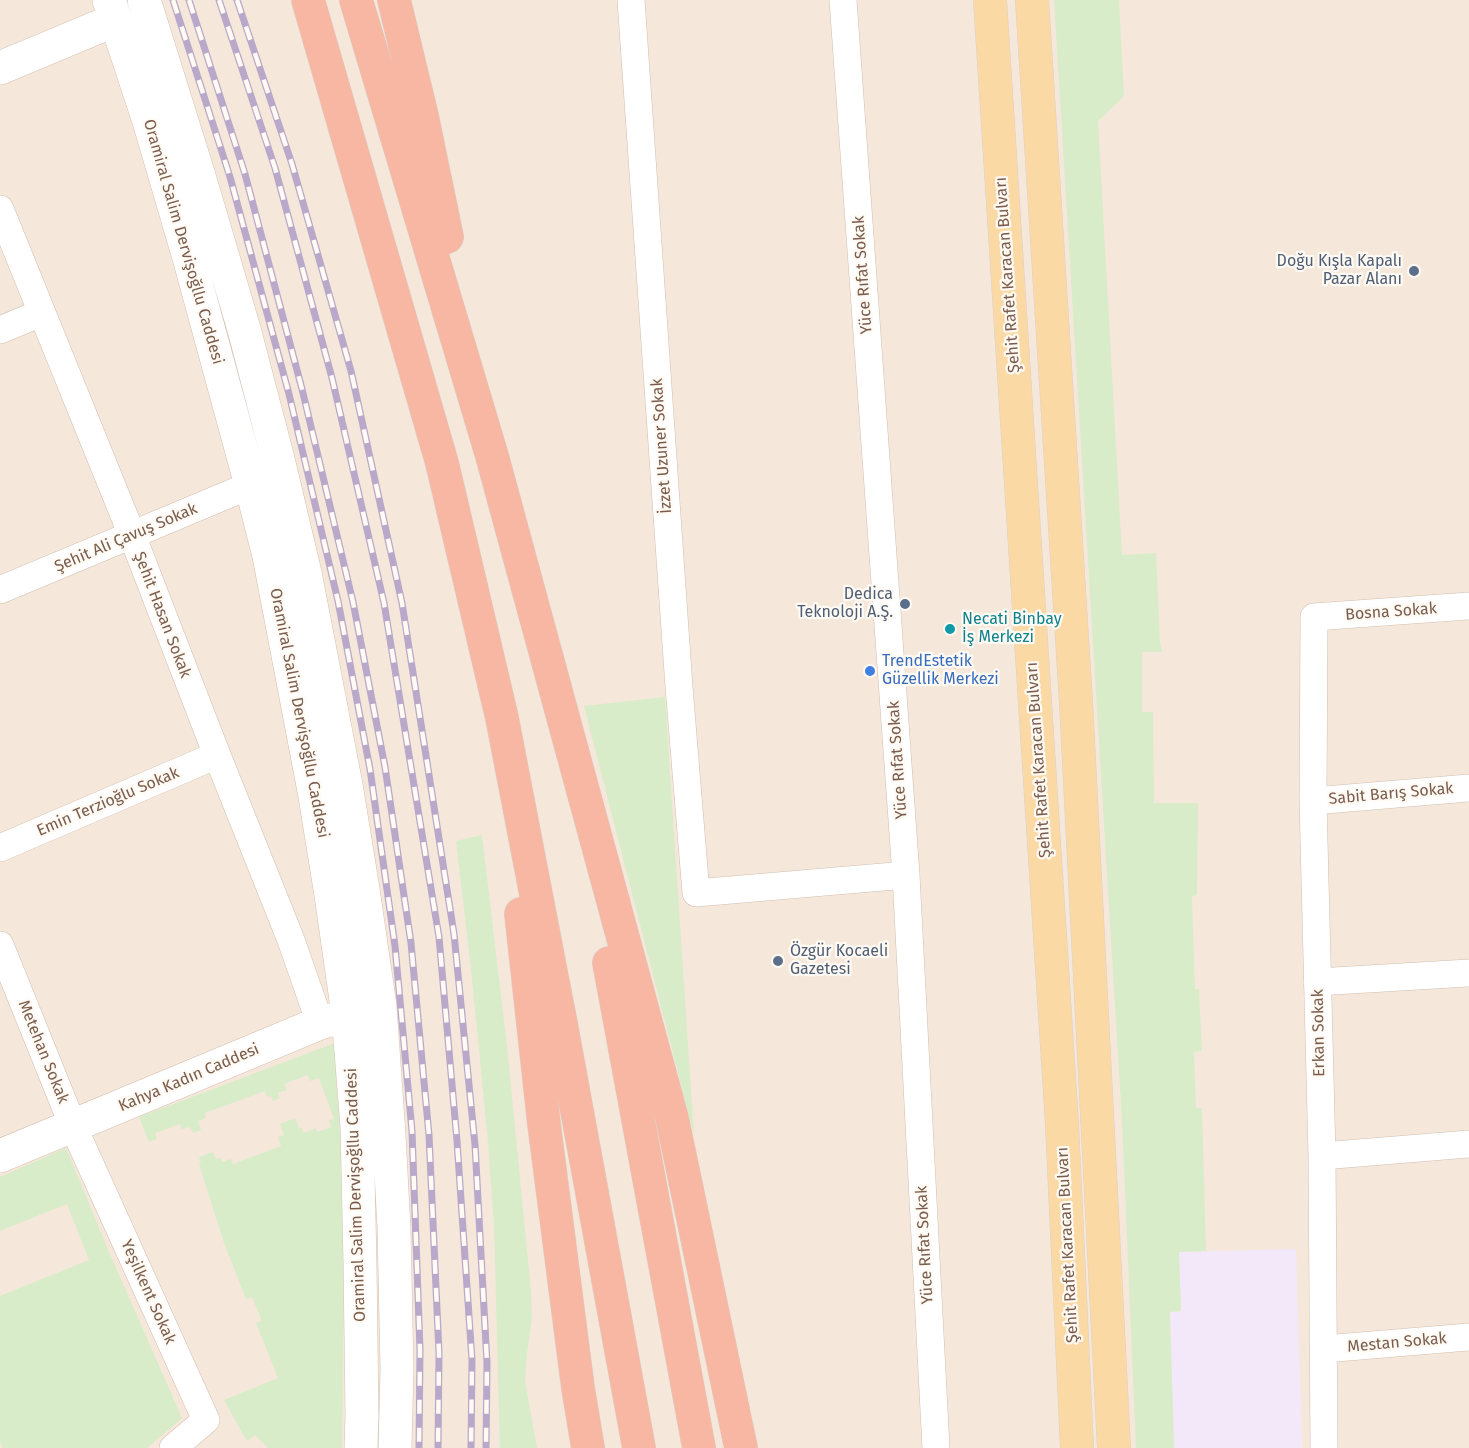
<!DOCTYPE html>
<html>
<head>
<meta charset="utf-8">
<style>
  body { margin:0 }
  canvas { display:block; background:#fdf6ec }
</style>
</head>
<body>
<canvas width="1469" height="1448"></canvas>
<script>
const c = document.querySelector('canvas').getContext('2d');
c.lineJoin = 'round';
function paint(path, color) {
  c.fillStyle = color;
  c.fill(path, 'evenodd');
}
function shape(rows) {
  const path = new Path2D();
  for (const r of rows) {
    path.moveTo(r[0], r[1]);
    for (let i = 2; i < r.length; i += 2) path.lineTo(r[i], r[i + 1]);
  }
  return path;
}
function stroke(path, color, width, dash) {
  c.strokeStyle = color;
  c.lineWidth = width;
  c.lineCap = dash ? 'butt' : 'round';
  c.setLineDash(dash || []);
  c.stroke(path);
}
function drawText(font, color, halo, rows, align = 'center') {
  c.font = font + ' "Fira Sans",sans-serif';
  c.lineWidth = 4.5;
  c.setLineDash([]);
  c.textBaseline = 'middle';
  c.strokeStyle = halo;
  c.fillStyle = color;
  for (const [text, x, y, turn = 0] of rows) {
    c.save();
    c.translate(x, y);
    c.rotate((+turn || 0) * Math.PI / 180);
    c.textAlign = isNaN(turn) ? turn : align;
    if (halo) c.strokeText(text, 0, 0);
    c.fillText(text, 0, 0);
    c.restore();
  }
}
const residential = shape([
  [0,0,1469,0,1469,1448,0,1448]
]);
const education = shape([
  [1296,1249,1302,1448,1174,1448,1170,1312,1181,1311,1179,1252]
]);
const green = shape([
  [1054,0,1119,0,1124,96,1098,121,1122,555,1156,553,1160,642,1162,652,1142,652,1142,712,1153,712,1154,803,1198,803,1197,895,1192,896,1195,989,1199,989,1202,1051,1194,1052,1196,1108,1202,1108,1206,1251,1179,1252,1181,1311,1170,1312,1174,1448,1136,1448,1122,1121],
  [665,697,694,1135,584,706],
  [482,835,507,1046,531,1291,532,1316,527,1354,525,1381,537,1448,500,1448,494,1226,488,1142,471,969,456,841],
  [335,1043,337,1069,342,1175,344,1282,342,1448,268,1448,255,1435,248,1441,244,1436,224,1400,278,1378,256,1323,262,1321,252,1297,246,1299,224,1243,199,1164,201,1163,199,1157,213,1152,216,1159,221,1158,222,1162,231,1159,233,1164,281,1146,278,1137,284,1135,280,1124,295,1118,299,1128,302,1128,304,1133,316,1128,317,1132,331,1127,329,1120,334,1119,319,1078,310,1081,307,1075,284,1084,287,1090,278,1093,280,1098,273,1101,271,1096,267,1097,265,1091,205,1113,206,1118,198,1121,201,1130,193,1133,190,1127,182,1129,180,1124,155,1133,157,1139,149,1142,139,1117],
  [66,1148,109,1252,182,1418,147,1448,3,1448,0,1442,0,1296,89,1260,67,1204,0,1231,0,1177]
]);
const street = shape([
  [631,0,679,687,696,893,906,875],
  [843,0,906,875,936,1448],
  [0,209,132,535,217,755,291,940,320,1023],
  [0,330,41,313],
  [0,590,251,485],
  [1313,801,1469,788],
  [0,848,217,755],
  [0,945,73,1126,206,1420,173,1448],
  [1317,982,1469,973],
  [1322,1156,1469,1144],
  [1324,1349,1469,1337],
  [1324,1448,1322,1156,1313,801,1314,617,1469,606]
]);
const secondary = shape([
  [109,0,149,121,190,261,251,485,269,556,315,796,331,895,348,1014,357,1127,360,1263,362,1415,361,1448],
  [144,0,199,176,244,329,278,459,305,573,346,785,362,883,380,1006,389,1135,394,1228,397,1370,395,1448],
  [0,68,115,20],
  [0,1156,320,1023,369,1009]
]);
const primary = shape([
  [990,0,1062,1124,1077,1448],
  [1032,0,1076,702,1114,1448]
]);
const highway = shape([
  [308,0,442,463,502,718,561,1024,639,1448],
  [356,0,492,456,672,1118,741,1448],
  [394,0,422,116,447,237],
  [521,914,544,1124,578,1388,588,1448],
  [609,963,699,1448]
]);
const rail = shape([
  [173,0,230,177,289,394,338,601,370,769,395,946,412,1131,420,1350,419,1448],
  [189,0,245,174,302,389,353,602,385,767,411,943,429,1135,439,1353,438,1448],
  [219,0,275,168,332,378,384,603,439,937,457,1141,472,1360,471,1448],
  [237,0,292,164,351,371,402,603,454,934,475,1145,487,1363,486,1448]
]);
const markers = [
  [1414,271,6,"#5c6f8a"],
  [905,604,6,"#5c6f8a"],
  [950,629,6,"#0f9aa8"],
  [870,671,6,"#3f7fe0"],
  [778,961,6,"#5c6f8a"]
];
const streetNames = [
  ["Oramiral Salim Dervişoğllu Caddesi",183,242,74],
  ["Yüce Rıfat Sokak",863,275,-94],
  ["Şehit Rafet Karacan Bulvarı",1008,275,-94],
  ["İzzet Uzuner Sokak",662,446,-94],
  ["Şehit Ali Çavuş Sokak",126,538,-23],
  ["Bosna Sokak",1391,612,-4],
  ["Şehit Hasan Sokak",162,615,69],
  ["Oramiral Salim Dervişoğllu Caddesi",299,713,79],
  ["Yüce Rıfat Sokak",898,760,-94],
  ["Şehit Rafet Karacan Bulvarı",1039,760,-94],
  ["Sabit Barış Sokak",1391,794,-5],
  ["Emin Terzioğlu Sokak",108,802,-23],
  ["Erkan Sokak",1319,1033,-91],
  ["Metehan Sokak",43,1052,68],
  ["Kahya Kadın Caddesi",189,1078,-23],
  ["Oramiral Salim Dervişoğllu Caddesi",356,1195,-92],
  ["Yüce Rıfat Sokak",925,1245,-93],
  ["Şehit Rafet Karacan Bulvarı",1068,1245,-93],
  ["Yeşilkent Sokak",148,1292,66],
  ["Mestan Sokak",1397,1343,-5]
];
const serviceNames = [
  ["Doğu Kışla Kapalı",1402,262],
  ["Pazar Alanı",1402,280],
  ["Dedica",893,595],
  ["Teknoloji A.Ş.",893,613],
  ["Özgür Kocaeli",790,952,"left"],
  ["Gazetesi",790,970,"left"]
];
const cultureNames = [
  ["Necati Binbay",962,620],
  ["İş Merkezi",962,638]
];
const shopNames = [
  ["TrendEstetik",882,662],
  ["Güzellik Merkezi",882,680]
];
paint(residential, '#f5e8da');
paint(education, '#f3e8fa');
paint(green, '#d8ecc9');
stroke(street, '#d1beb0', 28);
stroke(secondary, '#d6c0b0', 34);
stroke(primary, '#dad1cd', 34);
stroke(highway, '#dad1cd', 34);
stroke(street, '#fff', 27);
stroke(secondary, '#fff', 33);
stroke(primary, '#fbd9a5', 33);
stroke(highway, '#f7b7a3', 33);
stroke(rail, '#b9a8c9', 7);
stroke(rail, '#fffaf3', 4.5, [14]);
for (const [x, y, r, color] of markers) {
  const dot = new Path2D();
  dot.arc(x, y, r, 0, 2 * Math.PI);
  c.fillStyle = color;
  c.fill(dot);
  stroke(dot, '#fffaf3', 2);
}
drawText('16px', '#7a5c4d', '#fffaf3', streetNames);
drawText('16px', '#4e5e75', '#fffaf3', serviceNames, 'right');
drawText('16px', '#0d838f', '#fffaf3', cultureNames, 'left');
drawText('16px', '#366cbe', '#fffaf3', shopNames, 'left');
</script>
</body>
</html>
